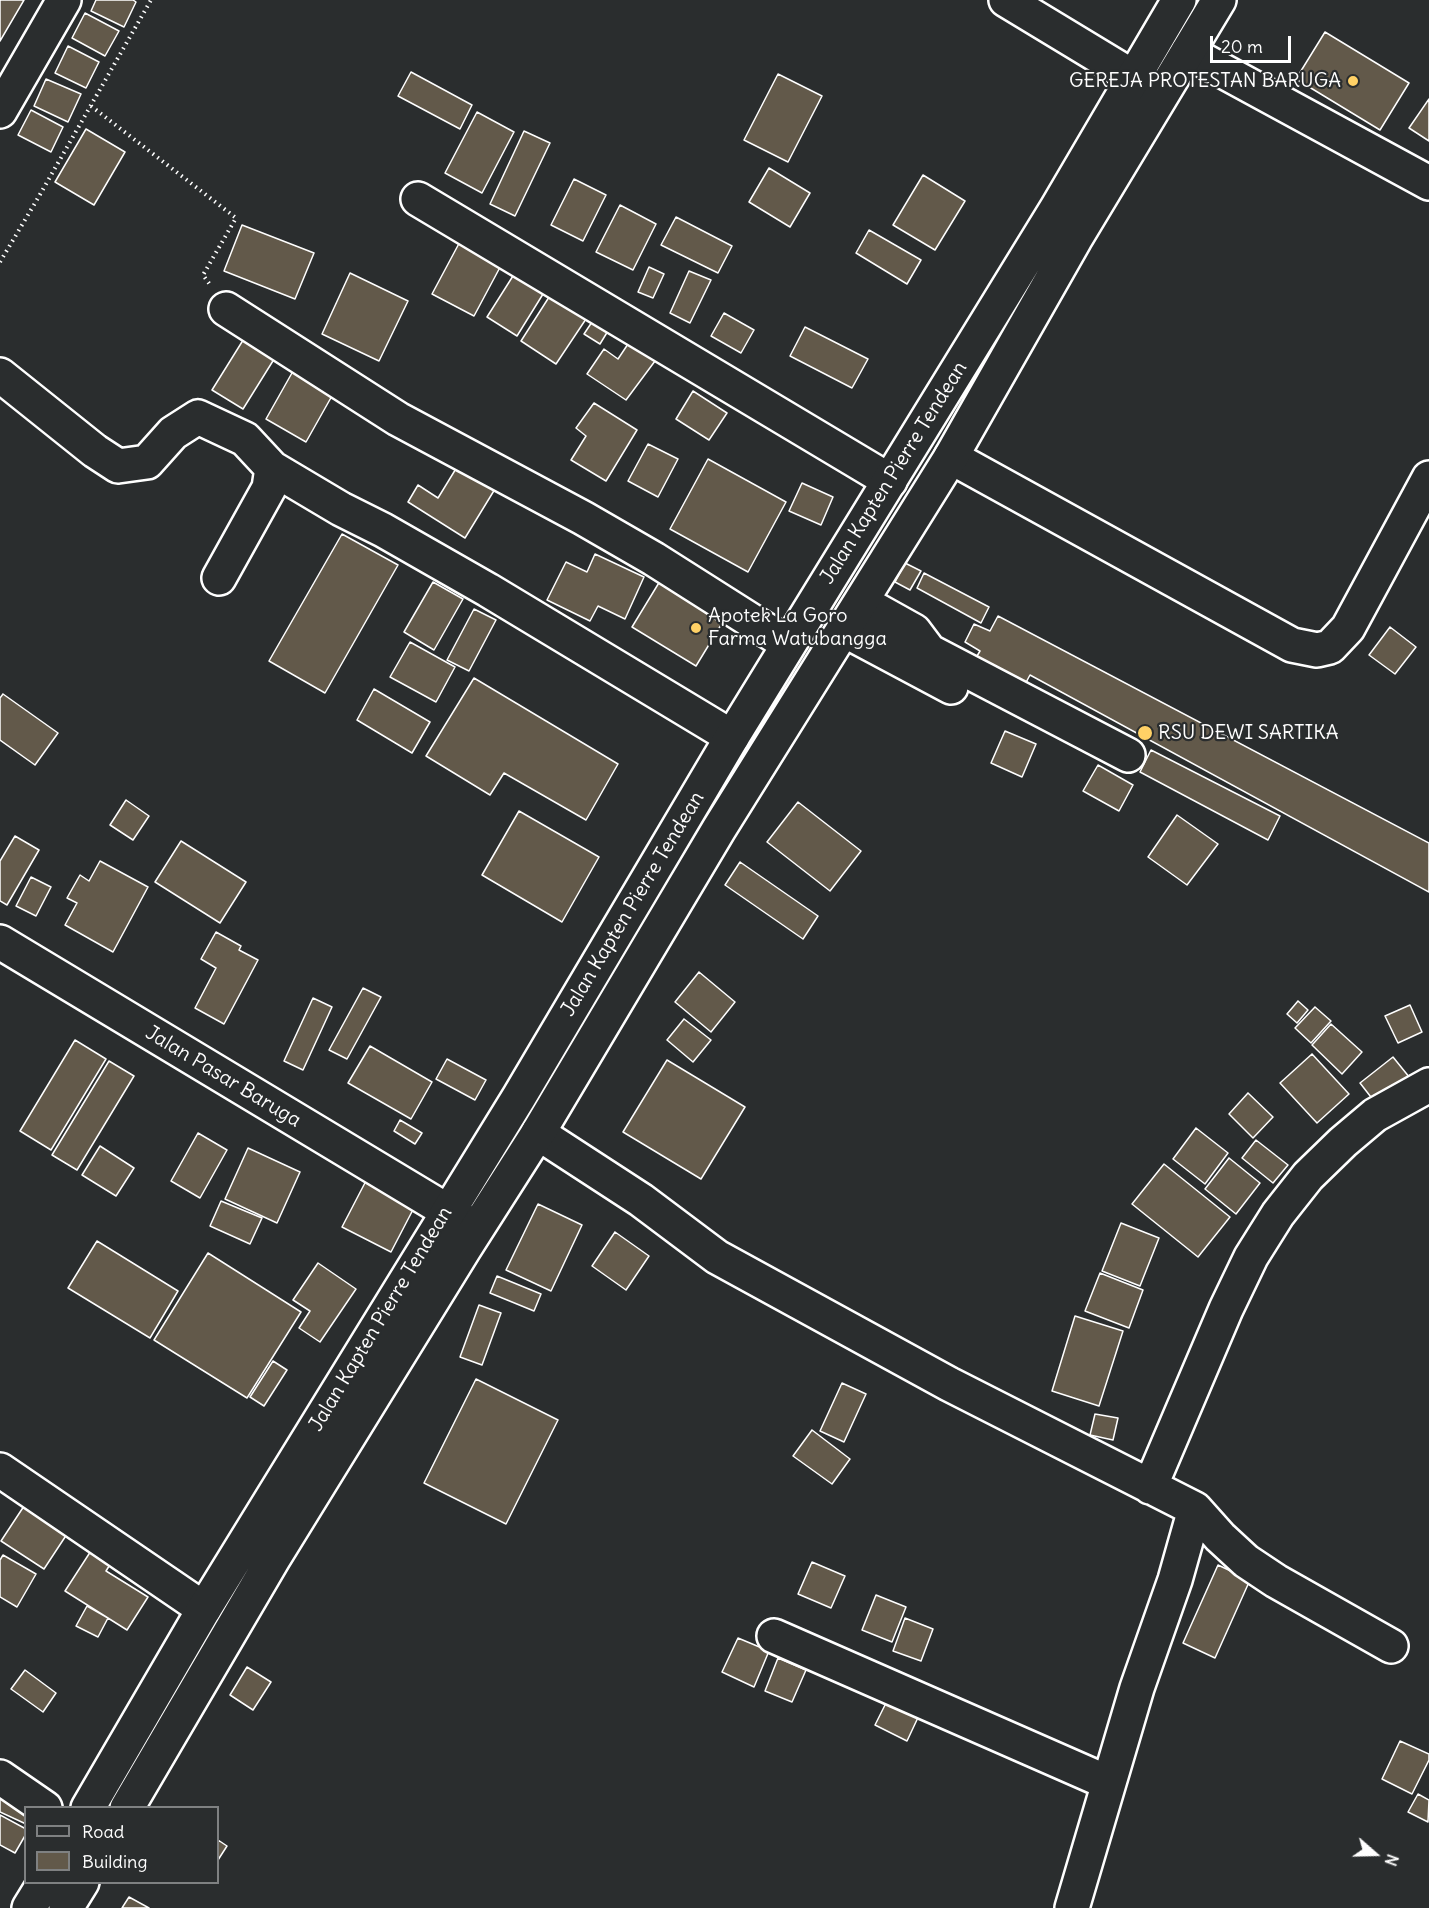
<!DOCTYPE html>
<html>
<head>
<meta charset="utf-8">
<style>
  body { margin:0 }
  #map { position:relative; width:1429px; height:1908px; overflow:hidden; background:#2a2d2e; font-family:Delius,sans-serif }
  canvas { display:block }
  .legend { position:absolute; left:24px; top:1806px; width:195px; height:78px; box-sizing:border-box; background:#2a2d2e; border:2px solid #7f8182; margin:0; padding:8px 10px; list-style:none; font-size:18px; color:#fff }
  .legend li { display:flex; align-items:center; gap:12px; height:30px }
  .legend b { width:30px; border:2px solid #7f8182 }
  .north { position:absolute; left:1345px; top:1824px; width:60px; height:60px; -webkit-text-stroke:4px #2a2d2e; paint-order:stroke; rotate:110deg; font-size:16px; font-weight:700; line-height:24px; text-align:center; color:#fff }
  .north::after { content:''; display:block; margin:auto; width:21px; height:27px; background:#fff; clip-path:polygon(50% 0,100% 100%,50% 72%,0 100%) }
  .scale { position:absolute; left:1210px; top:36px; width:81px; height:27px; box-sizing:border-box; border:3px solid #fff; border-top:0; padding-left:8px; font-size:18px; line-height:21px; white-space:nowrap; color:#fff; -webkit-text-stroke:4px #2a2d2e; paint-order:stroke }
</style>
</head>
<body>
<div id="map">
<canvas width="1429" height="1908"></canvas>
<ul class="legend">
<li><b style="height:8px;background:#2a2d2e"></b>Road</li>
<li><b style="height:16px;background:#62594a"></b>Building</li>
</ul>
<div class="north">N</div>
<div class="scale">20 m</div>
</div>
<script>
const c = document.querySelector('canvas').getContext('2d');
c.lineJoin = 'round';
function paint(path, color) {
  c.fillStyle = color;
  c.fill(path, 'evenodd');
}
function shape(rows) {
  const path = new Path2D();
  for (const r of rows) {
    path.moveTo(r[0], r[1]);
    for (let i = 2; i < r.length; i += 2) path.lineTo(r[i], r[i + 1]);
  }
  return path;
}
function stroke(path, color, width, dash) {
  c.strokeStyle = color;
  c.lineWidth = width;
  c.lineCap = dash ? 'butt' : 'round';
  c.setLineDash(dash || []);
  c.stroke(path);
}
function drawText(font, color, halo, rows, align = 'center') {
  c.font = font + ' Delius,sans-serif';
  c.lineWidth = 4.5;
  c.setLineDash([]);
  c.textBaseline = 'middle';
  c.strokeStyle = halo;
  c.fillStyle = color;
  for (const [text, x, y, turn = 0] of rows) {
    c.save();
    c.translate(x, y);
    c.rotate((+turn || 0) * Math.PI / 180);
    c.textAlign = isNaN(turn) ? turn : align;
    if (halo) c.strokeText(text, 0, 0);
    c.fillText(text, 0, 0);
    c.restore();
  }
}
const building = shape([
  [0,0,24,0,0,41,0,0],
  [96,0,133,0,136,2,124,27,91,11,96,0],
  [85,13,119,31,105,56,72,38,85,13],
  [1325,32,1409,83,1380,130,1296,79,1325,32],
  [68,46,99,62,86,88,55,73,68,46],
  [411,72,472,105,460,129,398,96,411,72],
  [778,74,822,96,788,162,744,140,778,74],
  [46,79,81,94,68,122,34,106,46,79],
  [1429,99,1429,141,1409,128,1429,99],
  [31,110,63,127,51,152,18,135,31,110],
  [477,112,514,132,482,193,445,173,477,112],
  [86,129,125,152,94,205,55,182,86,129],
  [524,131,550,143,515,216,490,204,524,131],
  [769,168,810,193,790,227,749,202,769,168],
  [923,175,965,201,935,250,893,225,923,175],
  [574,179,606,195,583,241,551,225,574,179],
  [620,205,656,224,633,270,596,252,620,205],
  [676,217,732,246,718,273,661,245,676,217],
  [242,225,314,253,295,299,224,271,242,225],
  [869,230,921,260,907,284,856,253,869,230],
  [463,236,505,258,474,316,432,294,463,236],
  [649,267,664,274,653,298,638,292,649,267],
  [518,268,548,286,517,336,487,317,518,268],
  [689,271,711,280,690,323,670,313,689,271],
  [350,273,408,301,379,361,322,334,350,273],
  [558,283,594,307,556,364,521,341,558,283],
  [724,313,754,330,741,353,711,336,724,313],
  [596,316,611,326,600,344,584,334,596,316],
  [805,327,868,359,852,388,790,356,805,327],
  [250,329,281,348,243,409,212,390,250,329],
  [632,338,658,357,626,400,587,374,604,349,618,359,632,338],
  [297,364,337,387,306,442,266,419,297,364],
  [693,391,727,413,709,440,676,419,693,391],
  [594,403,637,430,606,481,571,460,586,436,576,428,594,403],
  [648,444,678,459,658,497,628,481,648,444],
  [708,459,786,502,748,572,670,529,708,459],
  [457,467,495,489,465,538,408,502,418,485,438,498,457,467],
  [802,483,833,497,821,525,789,511,802,483],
  [342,534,398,565,325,693,269,661,342,534],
  [595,554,644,577,625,619,598,606,590,621,547,600,566,562,587,572,595,554],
  [905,563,921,571,910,590,895,582,905,563],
  [924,573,989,607,981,623,917,588,924,573],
  [660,581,724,620,696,666,632,627,660,581],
  [433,582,463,599,434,650,404,632,433,582],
  [474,609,496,620,469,671,447,660,474,609],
  [998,616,1429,843,1429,892,1030,675,1023,688,974,661,980,651,965,642,974,624,990,631,998,616],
  [1390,627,1416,647,1395,674,1369,655,1390,627],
  [410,642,455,667,436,702,390,677,410,642],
  [474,678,618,764,586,820,504,773,490,795,426,756,474,678],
  [374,689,430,722,412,753,357,720,374,689],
  [3,694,58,733,35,765,0,740,0,698,3,694],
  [1005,731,1036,744,1022,777,991,763,1005,731],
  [1151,750,1280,816,1268,840,1140,772,1151,750],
  [1098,765,1133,785,1119,811,1083,791,1098,765],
  [126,800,149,816,133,840,110,825,126,800],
  [798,802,861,851,830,891,767,842,798,802],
  [519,811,599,857,562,922,482,875,519,811],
  [1177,815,1218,844,1187,885,1148,857,1177,815],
  [15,836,39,850,7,905,0,901,0,861,15,836],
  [181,841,246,882,220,923,155,882,181,841],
  [100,861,148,887,113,952,65,925,77,903,67,898,80,875,89,881,100,861],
  [740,862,818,916,803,939,725,885,740,862],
  [31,877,51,887,36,916,16,906,31,877],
  [216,932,241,946,239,950,258,960,224,1024,195,1008,216,968,201,959,216,932],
  [699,972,735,1002,711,1032,675,1002,699,972],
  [363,988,381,997,347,1059,329,1050,363,988],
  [313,998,332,1007,303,1070,284,1061,313,998],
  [1298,1001,1308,1010,1297,1023,1287,1014,1298,1001],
  [1410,1005,1422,1032,1398,1043,1385,1016,1410,1005],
  [1315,1007,1331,1021,1311,1043,1295,1028,1315,1007],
  [684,1019,711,1040,693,1062,667,1040,684,1019],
  [1331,1024,1362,1052,1342,1074,1312,1045,1331,1024],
  [75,1040,106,1059,51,1150,20,1131,75,1040],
  [370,1046,432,1082,411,1119,348,1083,370,1046],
  [1312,1054,1349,1094,1317,1123,1280,1083,1312,1054],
  [1393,1057,1414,1083,1381,1110,1360,1083,1393,1057],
  [447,1059,486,1080,475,1100,436,1079,447,1059],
  [667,1060,745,1107,701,1179,623,1132,667,1060],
  [109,1061,134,1076,77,1170,52,1155,109,1061],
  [1248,1093,1273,1117,1253,1138,1229,1114,1248,1093],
  [400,1120,422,1133,415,1144,394,1131,400,1120],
  [1196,1128,1228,1153,1205,1184,1173,1159,1196,1128],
  [198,1133,227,1150,200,1198,171,1181,198,1133],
  [1256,1140,1288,1165,1273,1183,1242,1158,1256,1140],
  [100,1146,134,1168,116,1196,82,1175,100,1146],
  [248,1148,300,1172,277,1223,225,1199,248,1148],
  [1229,1158,1260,1183,1236,1214,1205,1189,1229,1158],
  [1164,1164,1230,1217,1198,1257,1132,1204,1164,1164],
  [368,1177,417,1202,391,1252,342,1227,368,1177],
  [221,1201,262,1218,250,1244,210,1226,221,1201],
  [538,1204,582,1225,551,1291,506,1270,538,1204],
  [1121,1223,1159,1238,1140,1286,1102,1271,1121,1223],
  [615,1232,649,1256,626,1290,592,1266,615,1232],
  [97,1241,178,1291,150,1338,68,1288,97,1241],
  [208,1253,301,1312,247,1398,154,1340,208,1253],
  [318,1263,356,1289,320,1342,299,1328,310,1311,293,1300,318,1263],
  [1100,1273,1143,1290,1129,1328,1085,1311,1100,1273],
  [497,1276,541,1294,534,1311,490,1293,497,1276],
  [479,1305,501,1313,482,1365,460,1357,479,1305],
  [1075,1316,1123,1331,1099,1406,1052,1391,1075,1316],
  [273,1361,287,1370,264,1406,250,1397,273,1361],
  [476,1379,558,1420,506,1524,424,1483,476,1379],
  [842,1383,866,1394,844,1442,820,1431,842,1383],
  [1095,1414,1118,1418,1113,1440,1090,1435,1095,1414],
  [812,1430,850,1459,832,1484,793,1456,812,1430],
  [26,1503,69,1531,44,1569,1,1541,26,1503],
  [98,1540,118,1552,106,1571,148,1597,127,1630,65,1591,98,1540],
  [3,1555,36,1574,17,1607,0,1597,0,1560,3,1555],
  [812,1562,845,1576,831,1608,798,1594,812,1562],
  [1218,1565,1250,1580,1215,1658,1183,1643,1218,1565],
  [876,1595,906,1607,892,1642,862,1630,876,1595],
  [87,1606,108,1618,98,1637,76,1626,87,1606],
  [905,1618,933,1629,921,1661,893,1651,905,1618],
  [738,1638,769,1651,754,1687,722,1672,738,1638],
  [778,1658,806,1670,792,1702,765,1691,778,1658],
  [247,1667,271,1682,253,1710,230,1695,247,1667],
  [25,1670,56,1693,43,1712,11,1689,25,1670],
  [891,1693,922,1709,907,1741,875,1725,891,1693],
  [1400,1741,1429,1754,1429,1760,1412,1794,1382,1779,1400,1741],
  [0,1787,26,1808,26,1824,0,1812,0,1787],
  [1418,1794,1429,1800,1428,1822,1408,1812,1418,1794],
  [0,1815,26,1829,26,1834,15,1853,0,1845,0,1815],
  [218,1840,227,1846,218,1860,218,1840],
  [129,1897,149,1908,122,1908,129,1897]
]);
const path = shape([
  [91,106,236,218,203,275,211,286],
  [0,262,38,198,151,0]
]);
const minor = shape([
  [1006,0,1158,92],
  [1188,52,1429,183],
  [0,111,64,0],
  [418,199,890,481],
  [226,309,398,419,583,518,654,559,788,644],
  [0,375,95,451,118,466,147,462,173,433,198,417,245,439,272,468],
  [951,457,1292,645,1317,650,1330,647,1348,628,1429,478],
  [219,578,269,488,272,468,341,509,383,530,488,590,732,737],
  [862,602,914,631,929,651,1128,755],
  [844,630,951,687],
  [0,942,474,1227],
  [538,1133,641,1200,717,1257,949,1384,1195,1509,1220,1537,1246,1561,1276,1581,1391,1646],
  [0,1470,204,1609],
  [1150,1487,1226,1309,1251,1257,1278,1214,1308,1176,1343,1142,1375,1115,1429,1085],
  [774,1636,1109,1783],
  [0,1777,45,1808],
  [1072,1908,1137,1688,1175,1580,1195,1509]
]);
const highway = shape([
  [88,1808,204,1609,519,1097,732,737,1057,208,1179,0],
  [127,1808,273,1559,464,1249,538,1133,719,829,951,457,1075,239,1219,0],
  [29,1908,45,1882],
  [66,1908,82,1882]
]);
const markers = [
  [1353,81,6,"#ffd166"],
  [696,628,6,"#ffd166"],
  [1145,733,8,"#ffd166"]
];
const poiNames = [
  ["GEREJA PROTESTAN BARUGA",1341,81,"right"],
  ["Apotek La Goro",708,616],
  ["Farma Watubangga",708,639],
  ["RSU DEWI SARTIKA",1158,733]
];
const streetNames = [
  ["Jalan Kapten Pierre Tendean",894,473,-58],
  ["Jalan Kapten Pierre Tendean",633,904,-59],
  ["Jalan Pasar Baruga",223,1077,31],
  ["Jalan Kapten Pierre Tendean",381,1319,-59]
];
paint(building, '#62594a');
stroke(building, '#fff', 1.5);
stroke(minor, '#fff', 38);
stroke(highway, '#fff', 38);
stroke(path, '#fff', 4, [1.5, 4.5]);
stroke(minor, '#2a2d2e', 33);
stroke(highway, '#2a2d2e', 33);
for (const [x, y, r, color] of markers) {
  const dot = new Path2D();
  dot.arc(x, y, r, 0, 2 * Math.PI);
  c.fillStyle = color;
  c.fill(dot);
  stroke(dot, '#2a2d2e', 2);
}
drawText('20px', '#fff', '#2a2d2e', poiNames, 'left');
drawText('20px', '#fff', '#2a2d2e', streetNames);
</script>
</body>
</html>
